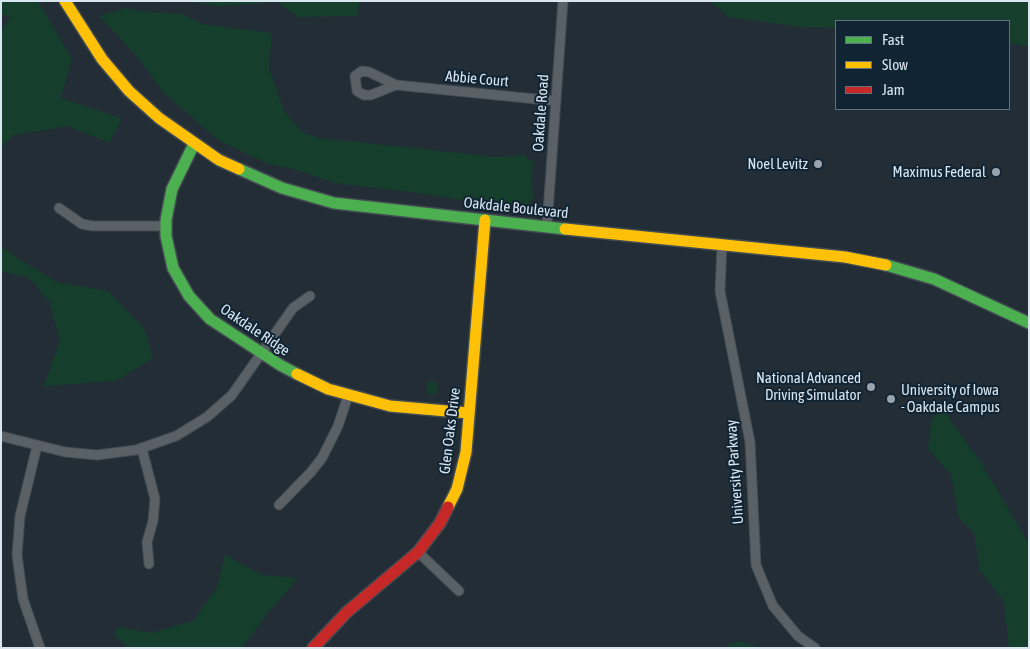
<!DOCTYPE html>
<html>
<head>
<meta charset="utf-8">
<style>
  body { margin:0 }
  #map { position:relative; width:1030px; height:649px; overflow:hidden; background:#232d35; font-family:"Asap Condensed",sans-serif }
  canvas { display:block }
  .frame { position:absolute; inset:0; border:2px solid #d9e5ef; pointer-events:none }
  .legend { position:absolute; left:835px; top:20px; width:175px; height:90px; box-sizing:border-box; background:#112433; border:1px solid #61717e; margin:0; padding:6px 9px; list-style:none; font-size:15px; color:#d9e5ef }
  .legend li { display:flex; align-items:center; gap:10px; height:25px }
  .legend b { width:25px; border:1px solid #61717e }
</style>
</head>
<body>
<div id="map">
<canvas width="1030" height="649"></canvas>
<div class="frame"></div>
<ul class="legend">
<li><b style="height:6px;background:#4caf50"></b>Fast</li>
<li><b style="height:6px;background:#ffc107"></b>Slow</li>
<li><b style="height:6px;background:#c62828"></b>Jam</li>
</ul>
</div>
<script>
const c = document.querySelector('canvas').getContext('2d');
c.lineJoin = 'round';
function paint(path, color) {
  c.fillStyle = color;
  c.fill(path, 'evenodd');
}
function shape(rows) {
  const path = new Path2D();
  for (const r of rows) {
    if (r.length === 3) {
      path.moveTo(r[0] + r[2], r[1]);
      path.arc(r[0], r[1], r[2], 0, 2 * Math.PI);
      continue;
    }
    path.moveTo(r[0], r[1]);
    for (let i = 2; i < r.length; i += 2) path.lineTo(r[i], r[i + 1]);
  }
  return path;
}
function stroke(path, color, width, dash) {
  c.strokeStyle = color;
  c.lineWidth = width;
  c.lineCap = dash ? 'butt' : 'round';
  c.setLineDash(dash || []);
  c.stroke(path);
}
function drawText(font, color, halo, rows, align = 'center') {
  c.font = font + ' "Asap Condensed",sans-serif';
  c.lineWidth = 4;
  c.setLineDash([]);
  c.textBaseline = 'middle';
  c.strokeStyle = halo;
  c.fillStyle = color;
  for (const [text, x, y, turn = 0] of rows) {
    c.save();
    c.translate(x, y);
    c.rotate((+turn || 0) * Math.PI / 180);
    c.textAlign = isNaN(turn) ? turn : align;
    if (halo) c.strokeText(text, 0, 0);
    c.fillText(text, 0, 0);
    c.restore();
  }
}
const green = shape([
  [1,1,35,1,39,3,72,59,61,98,122,119,109,143,68,126,14,135,1,147,1,33,10,17,1,14],
  [181,1,360,1,357,16,298,17,276,2,220,6],
  [710,1,1029,1,1029,47,1009,43,1009,21,836,21,836,28,802,27,728,17],
  [126,8,147,12,183,14,202,24,272,33,269,68,284,111,302,132,319,138,497,157,526,155,527,160,533,160,531,184,534,200,530,201,530,206,514,204,500,206,419,193,335,183,297,170,268,164,218,140,164,93,137,56,99,16],
  [1,247,56,282,108,291,144,328,153,358,116,381,44,386,60,340,49,301,28,277,1,272],
  [432,388,6],
  [942,404,952,423,980,461,1029,544,1029,648,1009,648,1004,601,980,571,974,533,959,518,951,475,928,449,931,422],
  [225,555,262,575,298,578,267,614,242,648,128,648,115,635,117,627,152,633,194,620,217,587],
  [739,641,760,648,728,648,728,645]
]);
const street = shape([
  [396,85,371,95,364,95,357,91,355,76,362,71,369,72,396,85,556,101],
  [59,208,82,224,93,226,166,226],
  [547,226,563,1],
  [722,245,720,291,750,442,756,565,773,606,798,636,815,648],
  [1,436,65,452,97,455,136,450,176,436,207,417,232,395,293,308,310,296],
  [37,446,20,516,17,555,23,599,40,648],
  [142,449,155,499,153,521,147,542,149,564],
  [279,505,311,472,322,458,338,426,348,396],
  [418,552,459,591]
]);
const fast = shape([
  [194,144,172,189,166,220,166,236,173,268,189,296,210,319,280,365,297,374],
  [239,169,282,188,334,203,565,229],
  [886,265,934,279,1029,323]
]);
const slow = shape([
  [65,1,102,59,129,91,159,118,219,160,239,169],
  [565,229,845,257,886,265],
  [297,374,328,389,390,406,469,413],
  [448,507,457,489,466,452,485,220]
]);
const jam = shape([
  [313,648,347,612,418,552,440,523,448,507]
]);
const markers = [
  [818,164,5,"#99a5ae"],
  [996,172,5,"#99a5ae"],
  [871,387,5,"#99a5ae"],
  [891,399,5,"#99a5ae"]
];
const streetNames = [
  ["Abbie Court",477,79,5],
  ["Oakdale Road",541,113,-86],
  ["Oakdale Boulevard",516,208,6],
  ["Oakdale Ridge",255,330,34],
  ["Glen Oaks Drive",450,431,-83],
  ["University Parkway",735,472,-94]
];
const poiNames = [
  ["Noel Levitz",808,164],
  ["Maximus Federal",986,172],
  ["National Advanced",861,378],
  ["Driving Simulator",861,395],
  ["University of Iowa",901,390,"left"],
  ["- Oakdale Campus",901,407,"left"]
];
paint(green, '#153e2d');
stroke(street, '#424b52', 11);
stroke(fast, '#424b52', 14);
stroke(slow, '#424b52', 14);
stroke(jam, '#424b52', 14);
stroke(street, '#596167', 9);
stroke(fast, '#4caf50', 11);
stroke(slow, '#ffc107', 11);
stroke(jam, '#c62828', 11);
for (const [x, y, r, color] of markers) {
  const dot = new Path2D();
  dot.arc(x, y, r, 0, 2 * Math.PI);
  c.fillStyle = color;
  c.fill(dot);
  stroke(dot, '#112433', 2);
}
drawText('15px', '#d9e5ef', '#112433', streetNames);
drawText('15px', '#d9e5ef', '#112433', poiNames, 'right');
</script>
</body>
</html>
